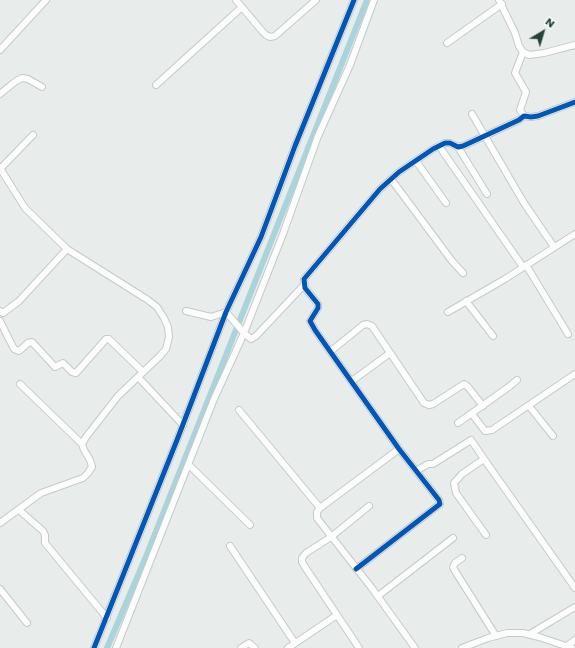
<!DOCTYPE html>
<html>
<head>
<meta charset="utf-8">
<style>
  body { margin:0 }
  #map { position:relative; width:575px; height:648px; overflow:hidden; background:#e8edeb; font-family:Poppins,sans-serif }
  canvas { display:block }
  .north { position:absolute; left:523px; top:12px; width:40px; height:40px; -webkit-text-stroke:3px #f7fbf9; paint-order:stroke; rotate:38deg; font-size:11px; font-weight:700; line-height:16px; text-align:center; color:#24423a }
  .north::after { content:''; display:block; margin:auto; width:14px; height:18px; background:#24423a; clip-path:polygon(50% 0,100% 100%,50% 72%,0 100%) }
</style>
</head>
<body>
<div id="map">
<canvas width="575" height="648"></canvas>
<div class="north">N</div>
</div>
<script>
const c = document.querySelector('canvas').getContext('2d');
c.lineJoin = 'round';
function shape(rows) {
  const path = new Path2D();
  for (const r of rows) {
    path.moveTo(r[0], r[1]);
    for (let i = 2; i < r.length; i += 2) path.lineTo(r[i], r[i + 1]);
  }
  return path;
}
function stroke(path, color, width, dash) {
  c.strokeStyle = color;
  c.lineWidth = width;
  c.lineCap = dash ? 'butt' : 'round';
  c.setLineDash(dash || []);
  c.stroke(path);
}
const canal = shape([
  [107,648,145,559,367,0]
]);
const minor = shape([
  [236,0,262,31,266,35,270,37,275,36,316,0],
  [499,0,515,33,519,46,523,52,529,55,544,53,575,45],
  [447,43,502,4],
  [0,50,46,0],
  [523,52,515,73,526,92,520,110,524,116],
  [156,85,242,7],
  [0,94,16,81,22,78,28,79,42,87],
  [472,114,524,203,554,247],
  [439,146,523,267],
  [458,147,487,194],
  [416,161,446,203],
  [0,167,1,168,33,135],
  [0,168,25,208,67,249,148,300,157,307,164,318,168,327,169,337,166,349,160,356,118,396,86,437,82,444,84,450,90,460,92,467,88,473,83,478,41,493,0,523],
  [391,179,452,261,463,273],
  [526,265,568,334],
  [466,301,493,336],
  [0,311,3,313,19,301,67,249],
  [186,311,211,317,226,312,244,333,251,339,256,336,304,285],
  [448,312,505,279,575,234],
  [0,321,14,349,19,351,28,343,32,342,55,367,63,363,72,372,76,373,106,339,109,339,143,372],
  [331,351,363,325,367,324,372,326,424,403,429,405,433,404,464,384,468,387,483,406],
  [138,377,183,425],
  [352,381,390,353],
  [20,384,82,444],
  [529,406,553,436],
  [239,410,320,508],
  [472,414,485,431,492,430,575,374],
  [458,423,510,386,517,380],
  [399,449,320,508,317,512,317,518,371,587,415,648],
  [484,459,575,588],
  [189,465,250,525],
  [416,471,428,464,433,464,471,440,484,459,462,474,454,483,456,493,486,535],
  [19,510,43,531,45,535,45,543,107,618],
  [230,546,295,643],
  [462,558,455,563,453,567,455,571,496,636],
  [356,569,440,504,439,500,399,449,315,330,310,321,318,308,318,304,305,288,304,279,380,189,399,172,433,149,445,143,450,143,458,147,463,146,519,120,524,116,531,117,538,116,575,102],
  [0,589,27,623],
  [378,596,453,538],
  [530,634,575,607],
  [567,646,575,640],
  [94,648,177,440,226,312,261,237,295,146,354,0],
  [116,648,214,399,244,333,283,234,318,136,350,65,374,0],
  [241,648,249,643,255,648],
  [288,648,337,615],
  [359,648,305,567,302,562,302,558,306,553,331,537,369,506],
  [462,648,488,638,507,633,523,633,539,637,572,648]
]);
const cycleway = shape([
  [356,569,440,504,439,500,399,449,315,330,310,321,318,308,318,304,305,288,304,279,380,189,399,172,433,149,445,143,450,143,458,147,463,146,519,120,524,116,531,117,538,116,575,102],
  [94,648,177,440,226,312,261,237,295,146,354,0]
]);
stroke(canal, '#a9d4db', 6);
stroke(minor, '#c5cac8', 8);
stroke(minor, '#fcfcfc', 6);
stroke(cycleway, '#0057b8', 5);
</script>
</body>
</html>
